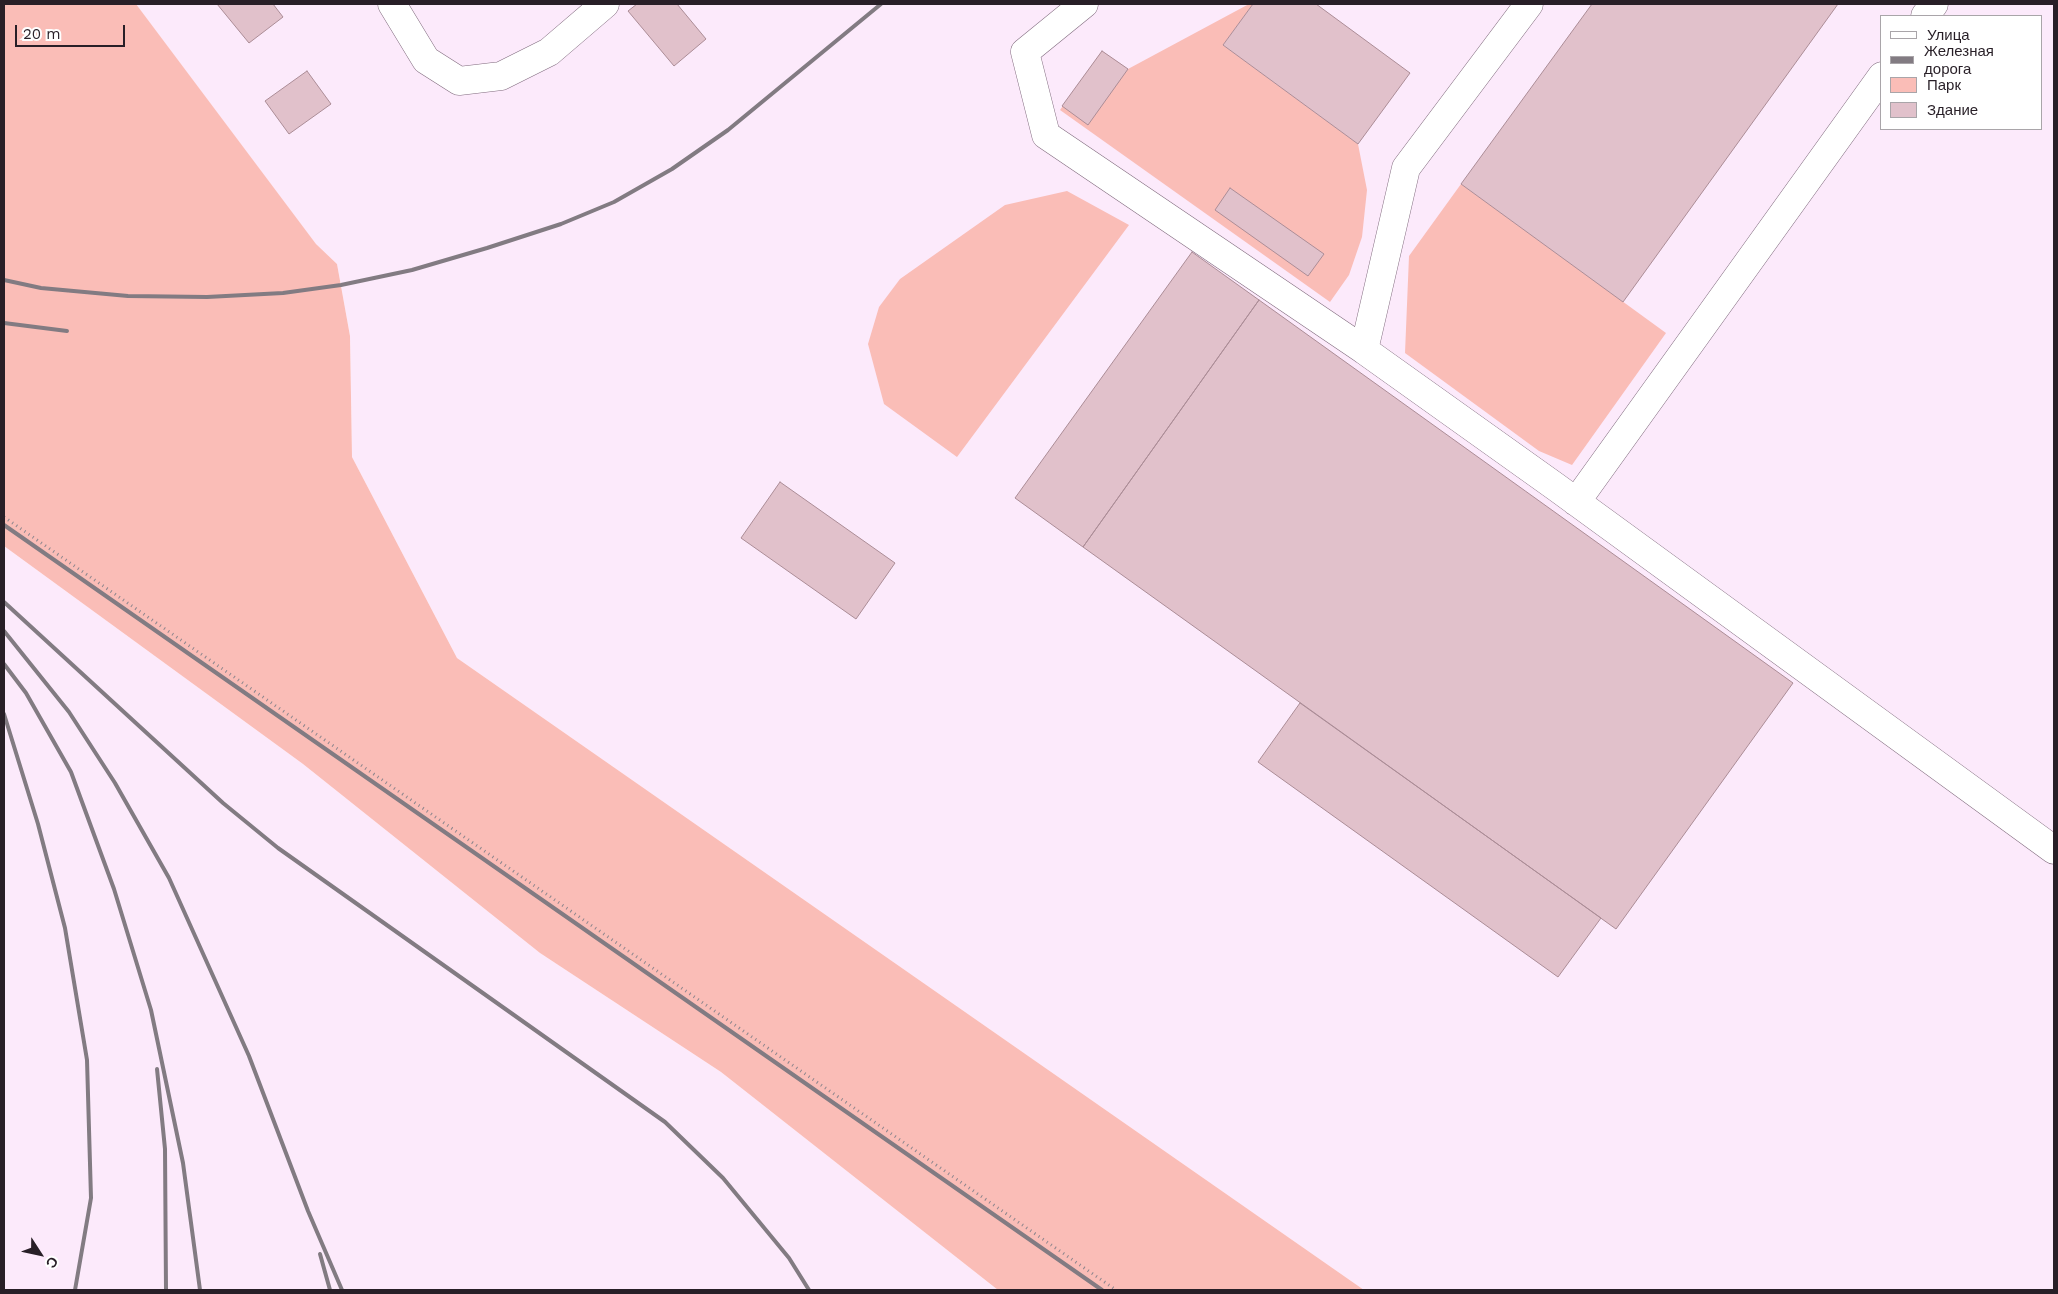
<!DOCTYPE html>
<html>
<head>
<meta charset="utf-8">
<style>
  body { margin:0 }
  #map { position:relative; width:2058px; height:1294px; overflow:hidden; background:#fef9fe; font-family:"Work Sans",sans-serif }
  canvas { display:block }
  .frame { position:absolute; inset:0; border:5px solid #281f27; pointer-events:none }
  .legend { position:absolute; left:1880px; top:15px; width:162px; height:115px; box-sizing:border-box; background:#fff; border:1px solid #a9a5a9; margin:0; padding:6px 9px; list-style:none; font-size:15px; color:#281f27 }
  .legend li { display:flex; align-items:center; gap:10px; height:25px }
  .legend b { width:25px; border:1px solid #a9a5a9 }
  .north { position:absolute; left:15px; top:1229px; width:50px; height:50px; -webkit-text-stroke:4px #fff; paint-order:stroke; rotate:125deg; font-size:14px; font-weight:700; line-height:20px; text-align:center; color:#281f27 }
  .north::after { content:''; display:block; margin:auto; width:18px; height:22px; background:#281f27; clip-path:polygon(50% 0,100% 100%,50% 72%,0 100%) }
  .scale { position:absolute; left:15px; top:25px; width:110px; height:22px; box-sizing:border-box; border:2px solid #281f27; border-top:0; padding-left:6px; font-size:15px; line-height:18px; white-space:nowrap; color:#281f27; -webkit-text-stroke:4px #fff; paint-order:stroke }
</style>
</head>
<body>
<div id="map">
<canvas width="2058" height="1294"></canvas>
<div class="frame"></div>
<ul class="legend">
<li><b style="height:6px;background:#fff"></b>Улица</li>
<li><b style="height:6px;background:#827b82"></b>Железная дорога</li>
<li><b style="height:14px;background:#fabdb7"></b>Парк</li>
<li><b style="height:14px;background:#e1c1cb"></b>Здание</li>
</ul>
<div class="north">С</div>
<div class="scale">20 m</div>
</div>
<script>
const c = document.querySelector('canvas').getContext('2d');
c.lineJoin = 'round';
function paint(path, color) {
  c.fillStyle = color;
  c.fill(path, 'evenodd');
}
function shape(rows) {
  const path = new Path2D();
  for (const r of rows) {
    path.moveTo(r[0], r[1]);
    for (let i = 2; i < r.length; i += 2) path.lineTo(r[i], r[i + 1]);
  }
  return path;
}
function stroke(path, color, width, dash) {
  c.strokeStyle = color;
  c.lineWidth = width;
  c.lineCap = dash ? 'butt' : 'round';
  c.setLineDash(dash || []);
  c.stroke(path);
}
const built = shape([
  [136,4,2054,4,2054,1290,1364,1290,457,658,352,457,350,336,337,264,316,244],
  [1882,16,2042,16,2042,129,1882,129],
  [4,546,303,764,540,953,721,1072,998,1290,4,1290]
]);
const green = shape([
  [4,4,136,4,316,244,337,264,350,336,352,457,457,658,1364,1290,998,1290,721,1072,540,953,303,764,4,546],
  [1249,4,1253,4,1223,45,1358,144,1367,190,1362,237,1349,275,1330,302,1060,110,1102,51,1128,69],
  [1461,184,1666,333,1572,465,1539,451,1405,353,1409,256],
  [1067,191,1129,225,957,457,884,404,868,344,879,307,900,279,1005,205]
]);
const building = shape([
  [217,4,273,4,283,17,249,43,217,4],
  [637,4,677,4,706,39,674,66,628,11,637,4],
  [1253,4,1316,4,1410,73,1358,144,1223,45,1253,4],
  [1592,4,1838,4,1623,302,1461,184,1592,4],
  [1102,51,1128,69,1088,125,1062,106,1102,51],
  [307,71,331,104,289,134,265,101,307,71],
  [1230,188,1324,254,1308,276,1215,210,1230,188],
  [1192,252,1259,300,1083,547,1015,498,1192,252],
  [1259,300,1793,683,1616,929,1083,547,1259,300],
  [780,482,895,563,856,619,741,538,780,482],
  [1300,703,1601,918,1558,977,1258,762,1300,703]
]);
const path = shape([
  [4,517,1116,1290]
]);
const minor = shape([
  [392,4,426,60,459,81,501,76,549,52,605,4],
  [1084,4,1025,52,1046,135,1364,350,1556,487,2054,850],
  [1925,16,1934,4],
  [1364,350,1406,168,1529,4],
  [1576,502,1882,76]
]);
const rail = shape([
  [4,280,41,288,128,296,207,297,283,293,341,285,412,270,487,248,561,224,614,202,672,169,728,130,881,4],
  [4,323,67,331],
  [4,525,1102,1290],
  [4,602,223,803,278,848,665,1122,723,1178,789,1258,809,1290],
  [4,631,69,712,115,783,169,878,249,1056,308,1211,342,1290],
  [4,664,26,693,71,772,114,889,151,1010,183,1163,200,1290],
  [4,714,38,824,65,928,87,1060,91,1198,75,1290],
  [157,1069,165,1149,166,1290],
  [320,1254,330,1290]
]);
paint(built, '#fceafb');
paint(green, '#fabdb7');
paint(building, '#e1c1cb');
stroke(building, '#ac8d97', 1);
stroke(minor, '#806b7e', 29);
stroke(path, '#8d868d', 3, [1, 4]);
stroke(minor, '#fff', 28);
stroke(rail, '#827b82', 4);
</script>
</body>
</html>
